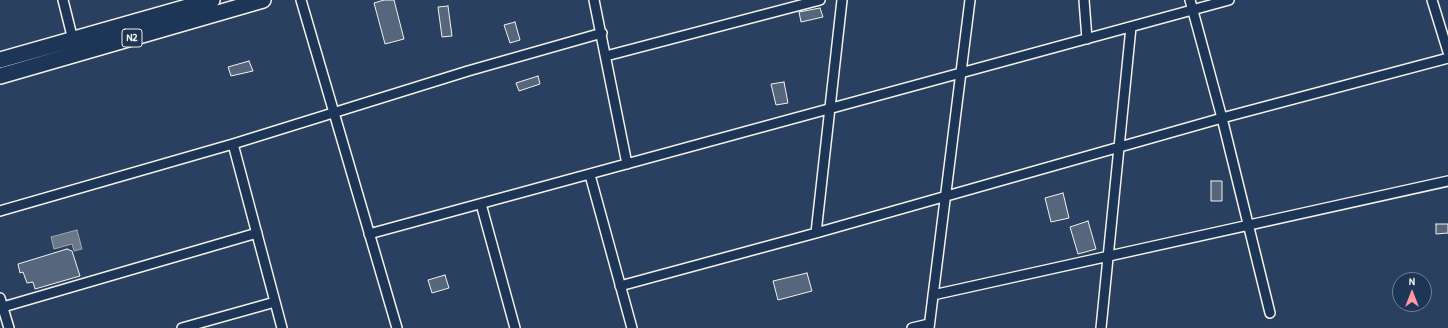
<!DOCTYPE html>
<html>
<head>
<meta charset="utf-8">
<style>
  body { margin:0 }
  #map { position:relative; width:1448px; height:328px; overflow:hidden; background:#2a4060; font-family:"Patrick Hand",sans-serif }
  canvas { display:block }
  .north { position:absolute; left:1392px; top:272px; width:40px; height:40px; box-sizing:border-box; background:#1d3557; border:1px solid #738091; border-radius:50%; rotate:0deg; font-size:11px; font-weight:700; line-height:16px; text-align:center; color:#f4f1e8 }
  .north::after { content:''; display:block; margin:auto; width:14px; height:18px; background:#ff9aa2; clip-path:polygon(50% 0,100% 100%,50% 72%,0 100%) }
</style>
</head>
<body>
<div id="map">
<canvas width="1448" height="328"></canvas>
<div class="north">N</div>
</div>
<script>
const c = document.querySelector('canvas').getContext('2d');
c.lineJoin = 'round';
function paint(path, color) {
  c.fillStyle = color;
  c.fill(path, 'evenodd');
}
function shape(rows) {
  const path = new Path2D();
  for (const r of rows) {
    path.moveTo(r[0], r[1]);
    for (let i = 2; i < r.length; i += 2) path.lineTo(r[i], r[i + 1]);
  }
  return path;
}
function stroke(path, color, width, dash) {
  c.strokeStyle = color;
  c.lineWidth = width;
  c.lineCap = dash ? 'butt' : 'round';
  c.setLineDash(dash || []);
  c.stroke(path);
}
function drawText(font, color, halo, rows, align = 'center') {
  c.font = font + ' "Patrick Hand",sans-serif';
  c.lineWidth = 3.5;
  c.setLineDash([]);
  c.textBaseline = 'middle';
  c.strokeStyle = halo;
  c.fillStyle = color;
  for (const [text, x, y, turn = 0] of rows) {
    c.save();
    c.translate(x, y);
    c.rotate((+turn || 0) * Math.PI / 180);
    c.textAlign = isNaN(turn) ? turn : align;
    if (halo) c.strokeText(text, 0, 0);
    c.fillText(text, 0, 0);
    c.restore();
  }
}
const water = shape([
  [77,230,82,249,74,251,72,244,54,249,51,237,77,230]
]);
const building = shape([
  [384,0,394,0,404,39,385,44,374,3,384,0],
  [448,6,452,36,442,37,438,7,448,6],
  [820,8,823,17,801,22,799,12,820,8],
  [515,22,520,40,510,43,504,25,515,22],
  [249,61,253,71,231,76,228,67,249,61],
  [538,76,540,84,519,91,516,83,538,76],
  [784,82,788,103,776,105,771,84,784,82],
  [1211,181,1222,181,1222,201,1211,201,1211,181],
  [1063,193,1069,218,1051,222,1045,198,1063,193],
  [1088,221,1096,249,1078,254,1070,227,1088,221],
  [1436,224,1448,224,1448,233,1436,234,1436,224],
  [67,249,72,251,80,276,35,289,33,282,27,283,23,272,20,273,18,264,67,249],
  [807,273,812,291,778,300,773,281,807,273],
  [445,275,449,288,432,293,428,280,445,275]
]);
const minor = shape([
  [63,0,73,40],
  [301,0,397,328],
  [594,0,627,164],
  [1084,0,1087,39],
  [1190,0,1222,118,1270,313],
  [1432,0,1448,52],
  [606,56,820,0],
  [233,144,282,328],
  [590,175,632,328],
  [481,204,515,328],
  [0,211,233,144,468,71,602,33],
  [816,233,842,0],
  [369,234,1229,0],
  [620,286,816,233,1222,118,1448,58],
  [933,295,1448,181],
  [0,298,9,328],
  [3,307,257,233],
  [182,328,275,302],
  [912,328,929,324],
  [929,328,970,0],
  [1101,328,1131,27]
]);
const trunk = shape([
  [0,60,212,0],
  [0,76,263,0]
]);
const shields = [
  [132,38,20]
];
const shieldNames = [
  ["N2",132,38]
];
paint(water, '#6a788a');
stroke(water, '#a1a8b0', 1);
paint(building, '#56677d');
stroke(building, '#f4f1e8', 1);
stroke(minor, '#f4f1e8', 12);
stroke(trunk, '#f4f1e8', 18);
stroke(minor, '#1d3557', 9);
stroke(trunk, '#1d3557', 15);
for (const [x, y, w] of shields) {
  const box = new Path2D();
  box.roundRect(x - w / 2, y - 9, w, 18, 3);
  c.fillStyle = '#1d3557';
  c.fill(box);
  stroke(box, '#f4f1e8', 1);
}
drawText('bold 11px', '#f4f1e8', null, shieldNames);
</script>
</body>
</html>
